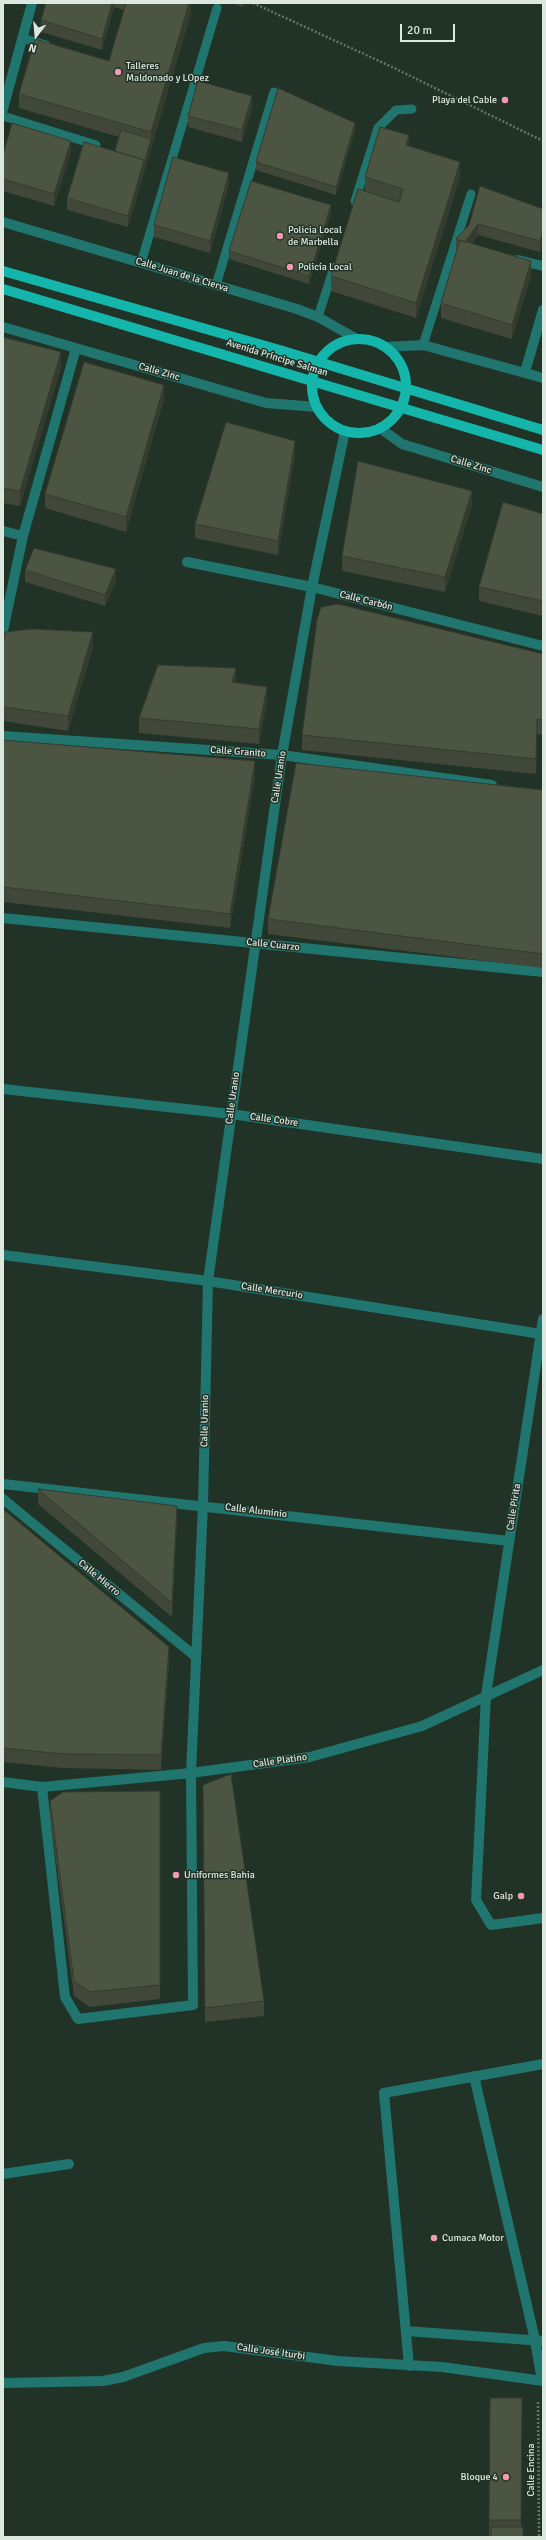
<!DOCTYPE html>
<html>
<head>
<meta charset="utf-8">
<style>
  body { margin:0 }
  #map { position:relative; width:546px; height:2540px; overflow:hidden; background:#213227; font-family:Signika,sans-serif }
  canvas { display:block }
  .frame { position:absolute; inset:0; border:4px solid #dce7e0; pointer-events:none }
  .north { position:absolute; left:16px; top:16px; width:40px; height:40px; -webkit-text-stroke:3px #213227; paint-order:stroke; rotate:196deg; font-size:11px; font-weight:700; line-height:16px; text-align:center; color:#dce7e0 }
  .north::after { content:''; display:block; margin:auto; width:14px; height:18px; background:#dce7e0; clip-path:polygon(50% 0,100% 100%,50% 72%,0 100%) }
  .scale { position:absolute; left:400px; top:24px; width:55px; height:18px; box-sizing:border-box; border:2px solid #dce7e0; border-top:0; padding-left:5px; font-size:12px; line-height:14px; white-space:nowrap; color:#dce7e0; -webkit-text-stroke:3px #213227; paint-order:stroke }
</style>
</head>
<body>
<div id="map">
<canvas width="546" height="2540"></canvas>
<div class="frame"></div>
<div class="north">N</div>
<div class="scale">20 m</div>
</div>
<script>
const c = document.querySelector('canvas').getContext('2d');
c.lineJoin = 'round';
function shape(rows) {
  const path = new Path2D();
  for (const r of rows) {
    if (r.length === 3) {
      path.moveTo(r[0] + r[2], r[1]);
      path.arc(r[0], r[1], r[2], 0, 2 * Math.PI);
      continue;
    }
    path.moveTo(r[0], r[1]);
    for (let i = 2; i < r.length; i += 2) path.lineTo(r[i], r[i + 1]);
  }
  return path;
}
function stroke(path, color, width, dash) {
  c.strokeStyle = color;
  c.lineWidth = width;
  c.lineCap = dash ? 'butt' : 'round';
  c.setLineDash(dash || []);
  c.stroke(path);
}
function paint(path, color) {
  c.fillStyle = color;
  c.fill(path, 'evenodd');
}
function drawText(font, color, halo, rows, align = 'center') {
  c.font = font + ' Signika,sans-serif';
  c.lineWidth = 3;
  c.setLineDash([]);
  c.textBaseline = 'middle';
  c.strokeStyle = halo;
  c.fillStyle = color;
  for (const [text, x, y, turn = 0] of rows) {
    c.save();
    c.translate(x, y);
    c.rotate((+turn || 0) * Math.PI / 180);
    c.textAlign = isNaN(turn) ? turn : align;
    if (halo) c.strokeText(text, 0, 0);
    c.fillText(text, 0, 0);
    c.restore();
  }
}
const path = shape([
  [253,3,390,66,543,141],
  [538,2402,539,2537]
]);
const lane = shape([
  [22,38,46,45],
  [3,116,96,145],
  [355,201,378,128,396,110,412,109],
  [141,263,217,8],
  [216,285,274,92],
  [318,317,334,267],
  [423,345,471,194]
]);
const street = shape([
  [3,109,32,3],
  [3,222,297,309,318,317,357,339],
  [518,260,543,266],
  [3,327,266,403,317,407],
  [385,347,423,345,543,378],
  [525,372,543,310],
  [380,428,402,444,543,487],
  [3,531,23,536],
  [187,562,312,587,543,646],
  [3,631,23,536,76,348],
  [3,736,282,755,492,785],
  [3,918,543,972],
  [3,1089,231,1114,543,1159],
  [3,1255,208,1281,541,1334],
  [543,1319,486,1695,476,1900,491,1925,543,1918],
  [3,1484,509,1541],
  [3,1499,196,1657],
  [3,1782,42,1787,191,1773,310,1757,422,1726,543,1670],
  [42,1787,65,1997,78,2019,193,2005,191,1773,203,1505,208,1281,282,755,312,587,345,431],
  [474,2076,535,2340,542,2381],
  [3,2174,69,2164],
  [406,2331,543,2341],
  [409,2366,384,2093,543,2064],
  [3,2383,103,2381,123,2377,204,2348,224,2346,338,2361,442,2367,543,2381]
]);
const primary = shape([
  [3,271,283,351,543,430],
  [3,289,543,450],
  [359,386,47]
]);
const wall = shape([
  [46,3,191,3,191,13,128,227,67,210,67,198,115,151,119,137,19,108,19,94,109,61,124,10,114,7,102,50,41,32,41,20],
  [233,3,244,3,242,7],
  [252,108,242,142,188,127,188,116],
  [355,131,336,195,256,170,256,162],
  [409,146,460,177,416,318,331,291,331,276,365,191,365,177],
  [71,152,54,206,3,191,3,155],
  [229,184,210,253,154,237,154,225],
  [543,209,543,241,540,252,478,235,472,244,531,276,512,339,441,318,441,303,457,251,456,250,456,239,469,225],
  [331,213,309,284,229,259,229,251],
  [3,337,61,367,20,506,3,503],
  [164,399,126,532,45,508,45,494],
  [295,455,278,555,195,538,195,524],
  [472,505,445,592,342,571,342,556],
  [543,514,543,616,479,601,479,587],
  [25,570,116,581,105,606,25,582],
  [3,643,93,647,68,731,3,721],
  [543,654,543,735,537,734,536,774,302,750,302,735],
  [236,682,267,702,259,744,139,733,139,718],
  [3,740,255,776,230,928,3,902],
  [543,790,543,968,268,934,268,919],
  [38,1489,177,1521,172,1617,38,1504],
  [3,1509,169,1662,161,1770,63,1768,3,1762],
  [203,1785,264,2001,264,2016,205,2022],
  [160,1791,160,1999,90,2007,74,1996,50,1816,50,1801],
  [490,2398,522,2398,521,2527,523,2537,489,2537]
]);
const shadedWall = shape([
  [112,3,114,3,114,7,102,50,102,39],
  [189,3,191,3,191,13,128,227,128,216,144,160,151,139,151,132],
  [252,96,252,108,242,142,242,130],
  [355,123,355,131,336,195,336,187],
  [409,135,409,150,406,145],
  [71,141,71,152,54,206,54,194],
  [460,162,460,177,416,318,416,303],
  [229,173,229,184,210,253,210,241],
  [331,205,331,213,309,284,309,276],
  [478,224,478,235,464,255,464,244],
  [543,230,543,241,540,252,540,241],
  [531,261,531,276,512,339,512,325],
  [61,352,61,367,20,506,20,491],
  [164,385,164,399,126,532,126,517],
  [295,441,295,455,278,555,278,541],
  [472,491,472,505,445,592,445,577],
  [116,569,116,581,105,606,105,595],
  [93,632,93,647,68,731,68,716],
  [236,668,236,682,232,682],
  [267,687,267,702,259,744,259,729],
  [537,719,537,734,536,774,536,759],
  [255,761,255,776,230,928,230,914],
  [177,1506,177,1521,172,1617,172,1603],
  [169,1647,169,1662,161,1770,161,1755]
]);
const building = shape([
  [46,3,112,3,102,39,41,20,46,3],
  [126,3,189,3,151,132,19,94,35,39,109,61,126,3],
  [198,81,252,96,242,130,188,116,198,81],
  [278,88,355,123,336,187,256,162,278,88],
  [12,123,71,141,54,194,3,179,3,155,12,123],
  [380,127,409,135,406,145,460,162,416,303,331,276,358,189,399,202,403,189,365,177,380,127],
  [121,130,151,139,144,163,144,160,115,151,121,130],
  [84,142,144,160,128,216,67,198,84,142],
  [173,157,229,173,210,241,154,225,173,157],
  [251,181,331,205,309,276,229,251,251,181],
  [480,186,543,209,543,230,540,241,478,224,465,242,460,240,460,241,456,239,469,225,480,186],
  [460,240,531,261,512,325,441,303,460,240],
  [3,337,61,352,20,491,3,488,3,337],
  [84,362,164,385,126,517,45,494,84,362],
  [226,422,295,441,278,541,195,524,226,422],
  [358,461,472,491,445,577,342,556,358,461],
  [503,502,543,514,543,601,479,587,503,502],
  [34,548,116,569,105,595,25,570,34,548],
  [338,604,543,654,543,692,542,695,543,696,543,720,537,719,536,759,302,735,317,620,321,607,338,604],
  [32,629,93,632,68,716,3,707,3,643,5,632,32,629],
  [158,665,236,668,232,682,267,687,259,729,139,718,158,665],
  [3,740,255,761,230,914,3,887,3,740],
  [296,763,543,790,543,954,268,919,296,763],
  [38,1489,177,1506,172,1603,38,1489],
  [3,1509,169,1647,161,1755,63,1754,3,1748,3,1509],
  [231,1774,264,2001,205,2008,203,1785,231,1774],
  [160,1791,160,1985,90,1992,74,1981,50,1801,63,1792,160,1791],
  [490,2398,522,2398,521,2520,489,2520,490,2398],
  [491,2527,523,2527,523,2537,491,2537,491,2527]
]);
const markers = [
  [118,72,4,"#f29aaf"],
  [505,100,4,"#f29aaf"],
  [280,236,4,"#f29aaf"],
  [290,267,4,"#f29aaf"],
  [176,1875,4,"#f29aaf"],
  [521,1896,4,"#f29aaf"],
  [434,2238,4,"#f29aaf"],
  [506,2477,4,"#f29aaf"]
];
const poiNames = [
  ["Talleres",126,66],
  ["Maldonado y LOpez",126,78],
  ["Playa del Cable",497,100,"right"],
  ["Policia Local",288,230],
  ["de Marbella",288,242],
  ["Policía Local",298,267],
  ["Uniformes Bahia",184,1875],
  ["Galp",513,1896,"right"],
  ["Cumaca Motor",442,2238],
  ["Bloque 4",498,2477,"right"]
];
const streetNames = [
  ["Calle Juan de la Cierva",182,275,17],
  ["Avenida Príncipe Salman",277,358,17],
  ["Calle Zinc",159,372,16],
  ["Calle Zinc",471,465,17],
  ["Calle Carbón",366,601,14],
  ["Calle Granito",238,752,4],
  ["Calle Uranio",279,777,-81],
  ["Calle Cuarzo",273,945,6],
  ["Calle Uranio",233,1098,-82],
  ["Calle Cobre",274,1120,8],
  ["Calle Mercurio",272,1291,9],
  ["Calle Uranio",205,1421,-89],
  ["Calle Pirita",514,1507,-81],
  ["Calle Aluminio",256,1511,7],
  ["Calle Hierro",99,1578,39],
  ["Calle Platino",280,1761,-8],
  ["Calle José Iturbi",271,2352,8],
  ["Calle Encina",531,2470,-90]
];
stroke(path, '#66756b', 2.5, [2, 2]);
stroke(lane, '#20756e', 9);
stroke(street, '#20756e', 10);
stroke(primary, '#14b6ab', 10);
paint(wall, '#414839');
paint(shadedWall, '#353b2e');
paint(building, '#4c5442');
stroke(building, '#353b2e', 1);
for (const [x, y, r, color] of markers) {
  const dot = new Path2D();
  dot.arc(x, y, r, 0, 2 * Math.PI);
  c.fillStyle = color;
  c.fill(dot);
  stroke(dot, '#213227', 1.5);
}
drawText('10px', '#dce7e0', '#213227', poiNames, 'left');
drawText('10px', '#dce7e0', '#213227', streetNames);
</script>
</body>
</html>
